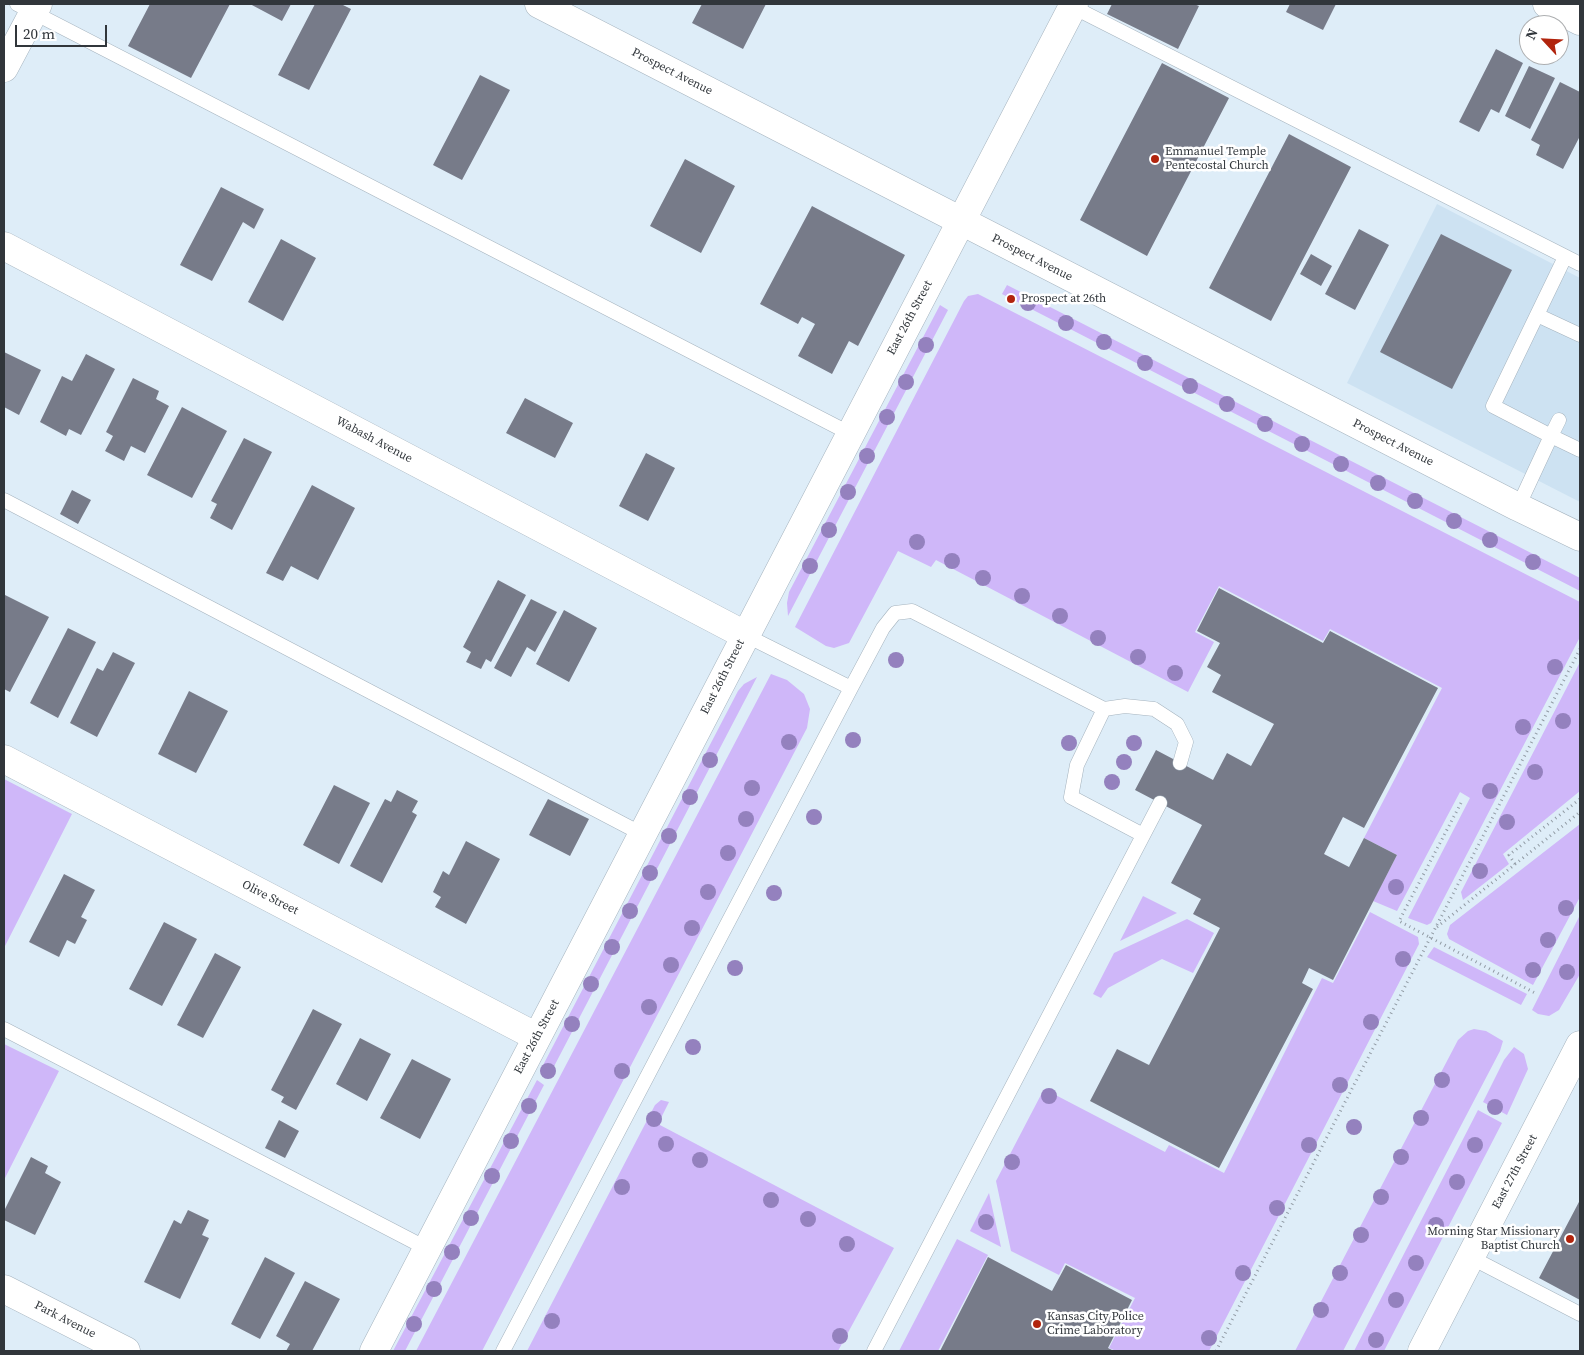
<!DOCTYPE html>
<html>
<head>
<meta charset="utf-8">
<style>
  body { margin:0 }
  #map { position:relative; width:1584px; height:1355px; overflow:hidden; background:#deedf8; font-family:"Source Serif 4",serif }
  canvas { display:block }
  .frame { position:absolute; inset:0; border:5px solid #31363b; pointer-events:none }
  .north { position:absolute; left:1519px; top:15px; width:50px; height:50px; box-sizing:border-box; background:#fff; border:1px solid #adafb1; border-radius:50%; rotate:295deg; font-size:14px; font-weight:700; line-height:20px; text-align:center; color:#31363b }
  .north::after { content:''; display:block; margin:auto; width:18px; height:22px; background:#b1240d; clip-path:polygon(50% 0,100% 100%,50% 72%,0 100%) }
  .scale { position:absolute; left:15px; top:25px; width:92px; height:22px; box-sizing:border-box; border:2px solid #31363b; border-top:0; padding-left:6px; font-size:15px; line-height:18px; white-space:nowrap; color:#31363b; -webkit-text-stroke:4px #fff; paint-order:stroke }
</style>
</head>
<body>
<div id="map">
<canvas width="1584" height="1355"></canvas>
<div class="frame"></div>
<div class="north">N</div>
<div class="scale">20 m</div>
</div>
<script>
const c = document.querySelector('canvas').getContext('2d');
c.lineJoin = 'round';
function paint(path, color) {
  c.fillStyle = color;
  c.fill(path, 'evenodd');
}
function shape(rows) {
  const path = new Path2D();
  for (const r of rows) {
    path.moveTo(r[0], r[1]);
    for (let i = 2; i < r.length; i += 2) path.lineTo(r[i], r[i + 1]);
  }
  return path;
}
function stroke(path, color, width, dash) {
  c.strokeStyle = color;
  c.lineWidth = width;
  c.lineCap = dash ? 'butt' : 'round';
  c.setLineDash(dash || []);
  c.stroke(path);
}
function drawText(font, color, halo, rows, align = 'center') {
  c.font = font + ' "Source Serif 4",serif';
  c.lineWidth = 5;
  c.setLineDash([]);
  c.textBaseline = 'middle';
  c.strokeStyle = halo;
  c.fillStyle = color;
  for (const [text, x, y, turn = 0] of rows) {
    c.save();
    c.translate(x, y);
    c.rotate((+turn || 0) * Math.PI / 180);
    c.textAlign = isNaN(turn) ? turn : align;
    if (halo) c.strokeText(text, 0, 0);
    c.fillText(text, 0, 0);
    c.restore();
  }
}
const built = shape([
  [1437,204,1580,278,1580,502,1347,383]
]);
const green = shape([
  [1007,285,1580,578,1580,591,1002,294],
  [978,294,1580,602,1580,637,1431,923,1427,925,1408,918,1470,798,1460,792,1397,911,1373,901,1397,855,1364,838,1442,688,1330,629,1323,641,1219,586,1195,632,1214,642,1188,692,936,560,931,567,898,551,849,643,834,648,826,646,795,627,964,301,968,296],
  [940,305,948,310,788,616,787,603,789,592],
  [1580,662,1580,791,1503,854,1509,864,1463,900,1461,892],
  [771,674,787,680,804,694,810,709,807,728,482,1351,416,1351],
  [757,677,549,1076,540,1071,738,691,744,684],
  [4,779,72,814,4,948],
  [1580,824,1580,897,1533,985,1449,939,1447,934,1450,925],
  [1143,896,1177,913,1120,941],
  [1370,912,1418,937,1419,944,1209,1351,1116,1351,1109,1348,1135,1298,1065,1263,1059,1275,1011,1251,996,1181,1044,1089,1165,1152,1169,1145,1224,1173,1322,978,1333,983],
  [1580,915,1580,974,1559,1010,1549,1016,1538,1014,1532,1010],
  [1187,919,1214,933,1193,973,1162,959,1108,988,1101,998,1093,994,1114,953],
  [1434,947,1527,994,1521,1005,1427,957],
  [1474,1029,1486,1031,1503,1041,1500,1051,1343,1351,1295,1351,1458,1040,1468,1031],
  [4,1044,59,1071,4,1180],
  [1514,1047,1524,1054,1528,1069,1507,1115,1483,1102,1504,1060],
  [537,1080,544,1085,405,1351,393,1351],
  [661,1100,669,1102,658,1124,894,1248,838,1351,527,1351,655,1105],
  [1478,1110,1502,1123,1384,1351,1354,1351],
  [989,1193,1001,1247,970,1231],
  [957,1239,988,1255,938,1351,899,1351]
]);
const building = shape([
  [150,4,230,4,191,78,128,46],
  [250,4,291,4,282,21],
  [315,4,341,4,351,9,309,90,278,75],
  [702,4,766,4,743,49,692,23],
  [1112,4,1194,4,1199,6,1178,49,1107,14],
  [1290,4,1336,4,1323,30,1286,12],
  [1496,49,1523,63,1499,113,1491,109,1479,132,1459,122],
  [1162,63,1229,98,1147,256,1080,220],
  [1529,66,1555,78,1530,129,1505,116],
  [480,75,510,90,462,180,433,165],
  [1560,82,1580,92,1580,136,1563,169,1536,155,1540,145,1531,140],
  [1289,134,1351,167,1271,321,1209,288],
  [685,159,735,186,701,253,650,226],
  [221,187,264,209,254,229,243,222,212,281,180,265],
  [812,206,905,255,858,346,849,341,832,374,798,356,815,324,802,317,798,324,760,304],
  [1359,229,1389,245,1355,310,1325,294],
  [1441,234,1512,270,1452,389,1380,352],
  [281,239,316,258,283,321,248,302],
  [1311,254,1332,266,1321,286,1300,274],
  [4,352,41,370,19,415,4,407],
  [86,354,115,369,81,435,69,429,66,436,40,422,62,376,72,381],
  [133,378,159,391,156,399,169,406,145,453,131,446,124,461,105,451,113,436,106,432],
  [525,398,573,423,555,458,506,433],
  [182,407,227,431,192,498,147,475],
  [244,438,272,452,232,530,210,518,217,504,211,501],
  [646,453,675,468,648,521,619,506],
  [312,485,355,508,318,580,291,566,283,581,266,573],
  [72,490,91,500,78,524,60,514],
  [498,580,526,595,491,662,486,659,481,669,466,662,471,652,463,647],
  [1219,588,1323,643,1330,631,1438,688,1364,828,1343,817,1324,854,1349,867,1364,838,1397,855,1333,980,1309,968,1302,983,1313,989,1219,1168,1090,1101,1117,1049,1149,1065,1220,928,1193,914,1201,899,1171,883,1202,825,1135,790,1156,750,1213,780,1227,753,1251,766,1274,724,1212,692,1221,675,1207,667,1220,643,1197,631],
  [5,595,49,617,10,692,4,689],
  [531,599,557,612,535,652,527,647,511,677,494,668],
  [564,610,597,628,569,682,536,664],
  [68,628,96,642,58,718,30,703],
  [113,652,135,663,97,737,70,723,97,668,103,671],
  [189,691,228,711,196,773,158,754],
  [334,785,370,803,339,864,303,845],
  [397,790,418,801,412,812,417,815,382,883,350,866,385,799,391,802],
  [548,799,589,819,570,856,529,835],
  [466,841,500,859,466,924,435,907,441,897,433,892,443,871,449,875],
  [64,874,95,890,81,917,87,920,75,944,67,940,59,957,29,942],
  [164,922,197,939,162,1006,129,989],
  [215,953,241,967,203,1038,177,1025],
  [313,1009,342,1024,296,1110,281,1102,284,1097,271,1090],
  [360,1038,391,1054,367,1101,336,1084],
  [412,1059,451,1079,420,1139,380,1118],
  [279,1120,299,1131,285,1158,265,1148],
  [31,1157,48,1166,45,1173,61,1182,35,1235,4,1220,4,1211],
  [1580,1200,1580,1300,1539,1278],
  [188,1210,209,1220,202,1235,209,1238,180,1299,144,1282,174,1220,181,1224],
  [265,1257,295,1273,260,1339,231,1324],
  [988,1257,1052,1291,1066,1265,1132,1300,1108,1348,1114,1351,940,1351],
  [305,1281,340,1299,312,1351,286,1351,290,1344,276,1336]
]);
const path = shape([
  [1461,803,1399,921,1535,993],
  [1515,864,1509,855,1580,799],
  [1437,927,1580,812],
  [1216,1351,1580,649]
]);
const lane = shape([
  [17,4,849,433],
  [1069,5,1580,264],
  [1537,315,1580,335],
  [1559,420,1551,436,1580,450],
  [4,500,642,834],
  [1518,507,1551,436,1493,406,1565,257],
  [745,635,851,688],
  [1104,709,1077,765,1071,797,1143,835],
  [4,1029,426,1248],
  [1470,1257,1580,1314],
  [503,1351,851,688,883,628,895,613,912,611,1104,709,1125,706,1154,709,1177,724,1186,742,1180,763],
  [874,1351,1160,803]
]);
const street = shape([
  [1547,4,1580,21],
  [4,246,745,635],
  [4,759,537,1037],
  [4,1289,126,1351],
  [374,1351,1074,4]
]);
const secondary = shape([
  [539,4,1518,507,1580,537],
  [4,68,38,4],
  [1422,1351,1580,1045]
]);
const trees = [
  [1028,303],
  [1066,323],
  [1104,342],
  [926,345],
  [1145,363],
  [906,382],
  [1190,386],
  [1227,404],
  [887,417],
  [1265,424],
  [1302,444],
  [867,456],
  [1341,464],
  [1378,483],
  [848,492],
  [1415,501],
  [1454,521],
  [829,530],
  [1490,540],
  [917,542],
  [952,561],
  [1533,562],
  [810,566],
  [983,578],
  [1022,596],
  [1060,616],
  [1098,638],
  [1138,657],
  [896,660],
  [1555,667],
  [1175,673],
  [1563,721],
  [1523,727],
  [853,740],
  [789,742],
  [1069,743],
  [1134,743],
  [710,760],
  [1124,762],
  [1535,772],
  [1112,782],
  [752,788],
  [1490,791],
  [690,797],
  [814,817],
  [746,819],
  [1507,822],
  [669,836],
  [728,853],
  [1480,871],
  [650,873],
  [1396,887],
  [708,892],
  [774,893],
  [1566,908],
  [630,911],
  [692,928],
  [1548,940],
  [612,947],
  [1403,959],
  [671,965],
  [735,968],
  [1533,970],
  [1567,972],
  [591,984],
  [649,1007],
  [1371,1022],
  [572,1024],
  [693,1047],
  [548,1071],
  [622,1071],
  [1442,1080],
  [1340,1085],
  [1049,1096],
  [529,1106],
  [1495,1107],
  [1421,1118],
  [654,1119],
  [1354,1127],
  [511,1141],
  [666,1144],
  [1309,1145],
  [1475,1145],
  [1401,1157],
  [700,1160],
  [1012,1162],
  [492,1176],
  [1457,1182],
  [622,1187],
  [1381,1197],
  [771,1200],
  [1277,1208],
  [471,1218],
  [808,1219],
  [986,1222],
  [1436,1225],
  [1361,1235],
  [847,1244],
  [452,1252],
  [1416,1263],
  [1243,1273],
  [1340,1273],
  [434,1289],
  [1396,1300],
  [1321,1310],
  [552,1321],
  [414,1324],
  [840,1336],
  [1209,1338],
  [1376,1340]
];
const markers = [
  [1155,159,5,"#b1240d"],
  [1011,299,5,"#b1240d"],
  [1570,1239,5,"#b1240d"],
  [1037,1324,5,"#b1240d"]
];
const streetNames = [
  ["Prospect Avenue",672,72,27],
  ["Prospect Avenue",1032,258,27],
  ["East 26th Street",910,318,-62],
  ["Wabash Avenue",374,440,28],
  ["Prospect Avenue",1393,443,27],
  ["East 26th Street",723,677,-63],
  ["Olive Street",270,898,27],
  ["East 26th Street",537,1037,-62],
  ["East 27th Street",1515,1172,-62],
  ["Park Avenue",65,1320,27]
];
const poiNames = [
  ["Emmanuel Temple",1165,152],
  ["Pentecostal Church",1165,166],
  ["Prospect at 26th",1021,299],
  ["Morning Star Missionary",1560,1232,"right"],
  ["Baptist Church",1560,1246,"right"],
  ["Kansas City Police",1047,1317],
  ["Crime Laboratory",1047,1331]
];
paint(built, '#cde2f2');
paint(green, '#cfb7f9');
paint(building, '#777b89');
stroke(lane, '#a5b3be', 15);
stroke(street, '#a5b3be', 29);
stroke(secondary, '#a5b3be', 29);
stroke(path, '#919ba4', 3, [1, 4]);
stroke(lane, '#fff', 14);
stroke(street, '#fff', 28);
stroke(secondary, '#fff', 28);
c.fillStyle = '#9481be';
for (const [x, y] of trees) {
  c.beginPath();
  c.arc(x, y, 8, 0, 2 * Math.PI);
  c.fill();
}
for (const [x, y, r, color] of markers) {
  const dot = new Path2D();
  dot.arc(x, y, r, 0, 2 * Math.PI);
  c.fillStyle = color;
  c.fill(dot);
  stroke(dot, '#fff', 2);
}
drawText('12px', '#31363b', '#fff', streetNames);
drawText('12px', '#31363b', '#fff', poiNames, 'left');
</script>
</body>
</html>
